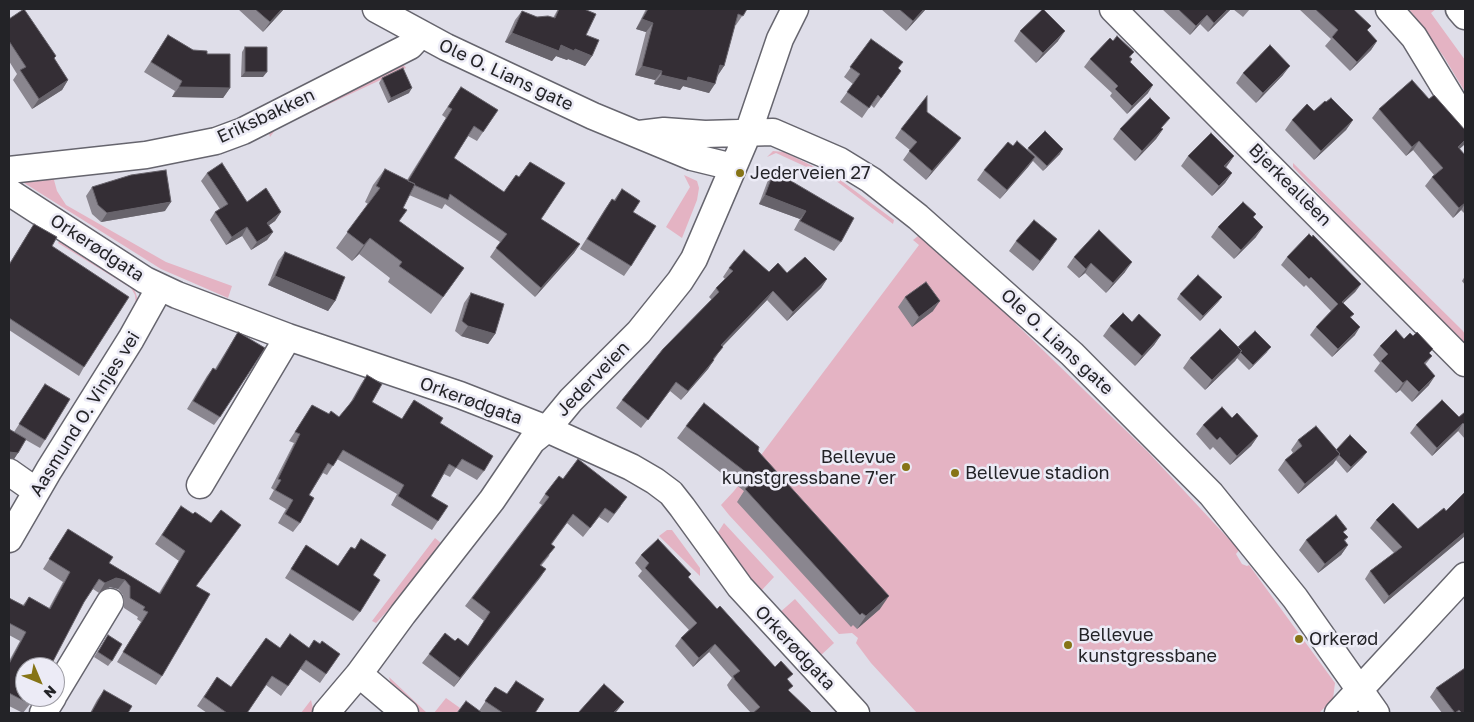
<!DOCTYPE html>
<html>
<head>
<meta charset="utf-8">
<style>
  body { margin:0 }
  #map { position:relative; width:1474px; height:722px; overflow:hidden; background:#dfdee9; font-family:"Golos Text",sans-serif }
  canvas { display:block }
  .frame { position:absolute; inset:0; border:10px solid #232327; pointer-events:none }
  .north { position:absolute; left:15px; top:657px; width:50px; height:50px; box-sizing:border-box; background:#ecebf6; border:1px solid #9c9ba3; border-radius:50%; rotate:135deg; font-size:14px; font-weight:700; line-height:20px; text-align:center; color:#232327 }
  .north::after { content:''; display:block; margin:auto; width:18px; height:22px; background:#867416; clip-path:polygon(50% 0,100% 100%,50% 72%,0 100%) }
</style>
</head>
<body>
<div id="map">
<canvas width="1474" height="722"></canvas>
<div class="frame"></div>
<div class="north">N</div>
</div>
<script>
const c = document.querySelector('canvas').getContext('2d');
c.lineJoin = 'round';
function paint(path, color) {
  c.fillStyle = color;
  c.fill(path, 'evenodd');
}
function shape(rows) {
  const path = new Path2D();
  for (const r of rows) {
    path.moveTo(r[0], r[1]);
    for (let i = 2; i < r.length; i += 2) path.lineTo(r[i], r[i + 1]);
  }
  return path;
}
function stroke(path, color, width, dash) {
  c.strokeStyle = color;
  c.lineWidth = width;
  c.lineCap = dash ? 'butt' : 'round';
  c.setLineDash(dash || []);
  c.stroke(path);
}
function drawText(font, color, halo, rows, align = 'center') {
  c.font = font + ' "Golos Text",sans-serif';
  c.lineWidth = 5;
  c.setLineDash([]);
  c.textBaseline = 'middle';
  c.strokeStyle = halo;
  c.fillStyle = color;
  for (const [text, x, y, turn = 0] of rows) {
    c.save();
    c.translate(x, y);
    c.rotate((+turn || 0) * Math.PI / 180);
    c.textAlign = isNaN(turn) ? turn : align;
    if (halo) c.strokeText(text, 0, 0);
    c.fillText(text, 0, 0);
    c.restore();
  }
}
const green = shape([
  [1409,9,1436,9,1431,13,1465,60,1465,92,1444,57],
  [400,60,406,68,276,129,270,137,268,130],
  [773,151,784,152,839,179,894,220,893,224,835,180,776,153,767,157],
  [1293,163,1462,330,1465,334,1465,345,1389,269,1293,167],
  [56,174,54,180,57,191,66,205,166,262,232,286,228,298,161,269,21,181],
  [684,175,697,181,699,188,697,200,682,238,666,227,690,187],
  [918,236,925,239,1010,313,1016,324,1148,452,1239,550,1236,554,1242,564,1247,566,1249,565,1335,683,1333,699,1319,713,917,713,871,663,856,643,858,638,852,633,839,634,729,515,721,505,734,491,919,245,913,240],
  [61,238,133,285,138,300,137,309,125,332,120,332,136,305,135,295,131,288,58,243],
  [724,523,774,577,761,591,758,592,715,537],
  [667,530,672,530,700,568,700,576,659,536],
  [435,538,441,543,426,564,399,599,376,623,372,621],
  [795,599,834,643,818,658,778,614],
  [389,677,427,713,421,713,391,684],
  [446,698,460,708,457,713,434,713],
  [311,700,314,713,301,713]
]);
const minor = shape([
  [376,9,446,47,593,116,692,157,733,167],
  [1113,9,1465,363],
  [1389,9,1414,37,1465,121],
  [1459,9,1465,16],
  [639,134,664,131,705,134,773,132,840,161,871,180,918,217,1072,354,1211,494,1295,598,1376,713],
  [9,170,146,155,216,141,243,131,410,46,421,34],
  [9,192,145,280,177,295,288,337,460,395,547,429,631,467,655,481,671,493,682,507,740,587,856,713],
  [9,472,36,491],
  [200,485,288,337],
  [9,539,49,470,131,339,160,287],
  [359,674,405,713],
  [55,693,110,602],
  [43,713,53,697],
  [326,713,359,674,403,614,492,500,532,441,547,429,571,400,639,332,680,281,694,259,748,133,780,39,795,9],
  [1338,713,1465,576]
]);
const wall = shape([
  [238,9,284,9,263,32],
  [558,9,584,9,586,35,592,56,585,66,568,59,567,60,556,56,552,61,505,42,515,20,522,11,537,17,553,18],
  [646,9,747,9,736,25,735,25,724,66,718,75,709,93,683,86,680,90,654,84,655,80,635,75,646,32,636,29],
  [881,9,926,9,906,31],
  [1162,9,1231,9,1208,32,1200,24,1190,35],
  [1233,9,1250,9,1243,17],
  [1299,9,1353,9,1368,31,1377,41,1371,50,1350,71,1325,46,1331,39],
  [9,19,54,58,68,80,62,90,32,109,13,80,17,74,9,61],
  [1020,31,1058,41,1036,63,1014,41],
  [168,35,193,50,207,54,230,88,223,98,172,97,175,91,144,72],
  [871,39,898,69,901,71,874,108,871,105,862,118,840,102,853,84,844,77],
  [1113,41,1134,52,1130,57,1132,59,1130,62,1148,93,1127,114,1110,96,1112,93,1084,67,1090,59],
  [245,47,263,77,241,77,242,52],
  [1243,73,1283,75,1256,103,1236,83],
  [382,78,409,93,388,103,379,83],
  [461,87,498,110,477,141,468,136,454,158,541,219,580,244,574,253,535,297,490,257,500,242,445,204,442,209,409,195,403,208,399,221,464,268,431,314,388,282,390,278,359,254,352,261,336,248,368,204,365,202,373,185,385,169,407,180,446,118,442,115],
  [1429,99,1465,130,1465,143,1459,149,1465,155,1465,214,1461,210,1453,218,1425,186,1432,177,1434,175,1413,150,1406,156,1372,118,1379,109],
  [1326,102,1353,120,1346,130,1314,160,1285,130,1292,120,1314,111],
  [901,129,961,138,955,146,926,180,903,160,910,150,895,138],
  [1120,129,1163,129,1156,139,1135,161,1113,139],
  [1013,146,1027,150,1028,148,1060,154,1043,171,1033,161,1028,167,1000,199,977,180,984,170],
  [1188,156,1234,156,1226,167,1232,173,1225,183,1212,196,1181,166],
  [774,171,841,242,834,251,794,230,800,219,759,204,768,180],
  [207,173,247,202,281,212,275,221,269,225,273,232,267,240,251,250,242,236,226,245,210,220,215,212,220,209,201,181],
  [92,187,165,211,101,222,92,214,86,196],
  [622,189,633,212,631,266,624,276,580,249,605,209,612,199,614,200],
  [1256,214,1253,218,1256,237,1234,259,1211,237,1218,227],
  [34,224,52,246,84,367,79,376,9,330,9,264],
  [1016,241,1050,249,1033,271,1009,251],
  [285,252,335,301,328,311,268,285,278,261],
  [1074,257,1125,272,1106,293,1085,273,1079,278,1067,267],
  [1287,257,1361,284,1355,292,1343,303,1354,314,1351,317,1355,335,1332,357,1310,335,1316,327,1331,311,1306,285,1304,287,1281,265],
  [729,268,787,273,827,279,821,288,787,321,767,300,723,346,708,369,681,400,670,391,641,428,616,408,622,400,712,300,709,297,716,288,725,279,723,277],
  [1465,276,1465,285,1462,281],
  [471,293,495,334,488,344,461,336,455,331,464,303],
  [1180,294,1222,297,1218,302,1200,321,1177,299],
  [905,297,933,311,912,327,898,307],
  [1132,322,1161,335,1154,345,1135,366,1103,336,1110,326],
  [238,332,220,417,214,425,187,409,207,376,213,368,215,369],
  [1404,339,1430,354,1432,356,1425,365,1429,385,1412,402,1400,390,1396,393,1374,371,1380,363,1373,355,1380,346],
  [1238,347,1267,352,1249,370,1237,358,1235,361,1205,390,1183,368,1190,358],
  [367,375,372,402,402,419,414,400,440,423,484,471,477,480,456,468,450,477,444,474,431,496,438,521,432,530,391,505,397,494,337,459,327,475,323,473,309,495,300,523,293,532,278,523,286,509,269,499,274,490,271,488,294,443,289,441,312,405,329,414,339,417,349,405,361,384],
  [45,384,45,440,40,448,26,440,14,459,9,458,9,429,14,432],
  [1465,412,1465,439,1458,431,1432,456,1410,433,1416,425,1459,417],
  [1203,425,1258,436,1251,446,1230,465,1213,447,1210,450,1196,434],
  [686,426,758,451,880,609,857,629,853,625,851,627,737,502,744,491,677,438],
  [1298,440,1336,450,1363,457,1347,473,1336,460,1333,464,1298,494,1278,470,1285,460,1293,453,1291,450],
  [563,479,621,506,608,523,599,517,583,537,567,523,552,544,549,556,541,566,546,569,454,687,422,663,429,654,455,641,468,645,484,621,465,606,542,505,539,503,545,494],
  [1465,492,1465,536,1384,604,1365,579,1370,571,1394,553,1370,528,1376,520,1418,529,1446,511],
  [181,506,196,586,162,676,156,685,117,662,141,622,137,619,138,617,124,608,123,595,118,589,110,587,99,593,93,589,84,602,30,704,23,713,9,706,9,661,20,641,9,635,9,598,23,605,29,597,49,608,63,582,43,569,68,529,109,563,159,593,179,561,155,544],
  [1344,533,1348,537,1345,541,1348,545,1341,555,1318,573,1299,550,1306,540],
  [361,539,373,575,360,612,353,621,285,578,306,545,338,566,351,547,355,549],
  [641,555,691,574,688,578,717,609,788,680,789,691,812,713,751,713,729,689,727,685,732,678,709,652,693,667,675,646,681,638,689,630,638,576,642,571,635,563],
  [108,635,112,661,108,666,94,657],
  [320,644,340,654,320,683,300,669,281,696,266,685,247,713,207,713,197,706,217,677,231,687,280,648,309,648],
  [516,681,535,713,481,713,479,711,495,687,507,694],
  [1436,688,1465,713,1442,713,1430,697],
  [104,690,128,713,90,713,97,700]
]);
const shadedWall = shape([
  [282,9,284,9,263,32,270,22],
  [924,9,926,9,906,31,913,21],
  [1228,9,1231,9,1208,32,1214,23],
  [1207,15,1200,24,1190,35,1196,26],
  [642,19,653,23,646,32,636,29],
  [1065,31,1058,41,1036,63,1043,53],
  [512,33,575,49,592,56,585,66,568,59,567,60,556,56,552,61,505,42],
  [1377,41,1371,50,1350,71,1357,62],
  [720,65,724,66,718,75,714,74],
  [642,66,662,71,655,80,635,75],
  [1290,66,1283,75,1256,103,1263,93],
  [245,72,267,72,263,77,241,77],
  [661,75,688,77,715,84,709,93,683,86,680,90,654,84],
  [68,80,62,90,32,109,39,99],
  [1153,85,1148,93,1127,114,1132,106],
  [179,87,230,88,223,98,172,97],
  [412,88,409,93,388,103,391,98],
  [1353,120,1346,130,1314,160,1321,151],
  [1163,129,1156,139,1135,161,1142,151],
  [961,138,955,146,926,180,932,171],
  [1465,140,1465,143,1464,145,1452,156,1458,147],
  [1419,141,1413,150,1406,156,1412,147],
  [1063,149,1060,154,1043,171,1047,166],
  [1234,156,1227,166,1218,175,1224,166],
  [1035,157,1028,167,1000,199,1007,190],
  [1232,173,1225,183,1212,196,1219,186],
  [765,195,806,211,800,219,759,204],
  [171,202,165,211,101,222,107,213],
  [1465,203,1465,204,1461,210,1453,218,1459,208],
  [281,212,275,221,261,231,267,223],
  [247,227,242,236,226,245,232,237],
  [1263,227,1256,237,1234,259,1241,250],
  [273,232,267,240,251,250,257,242],
  [370,238,359,254,352,261,364,245],
  [1057,239,1050,249,1033,271,1040,261],
  [580,244,574,253,535,297,541,288],
  [1132,262,1125,272,1106,293,1113,283],
  [1091,263,1085,273,1079,278,1086,269],
  [275,276,335,301,328,311,268,285],
  [827,279,821,288,787,321,793,312],
  [1361,284,1355,292,1336,310,1342,302],
  [773,291,767,300,715,354,721,345],
  [1222,297,1218,302,1200,321,1203,316],
  [940,301,933,311,912,327,919,317],
  [468,326,495,334,488,344,461,336],
  [1360,327,1355,335,1332,357,1338,349],
  [1161,335,1154,345,1135,366,1142,356],
  [1271,347,1267,352,1249,370,1253,365],
  [1242,351,1235,361,1205,390,1212,380],
  [714,360,708,369,681,400,688,391],
  [1435,376,1429,385,1412,402,1419,392],
  [1407,380,1400,390,1396,393,1403,383],
  [1463,423,1458,431,1432,456,1437,448],
  [1258,436,1251,446,1230,465,1237,456],
  [9,452,18,453,14,459,9,458],
  [1367,452,1363,457,1347,473,1351,467],
  [1340,454,1333,464,1298,494,1305,484],
  [1465,532,1465,536,1384,604,1389,596],
  [1348,545,1341,555,1318,573,1325,564],
  [546,569,540,578,454,687,460,678],
  [116,578,125,580,118,589,110,587,99,593,105,583],
  [889,596,880,609,857,629,866,616],
  [715,644,709,652,693,667,699,658],
  [624,702,617,711,615,713,613,713]
]);
const building = shape([
  [24,9,56,56,54,58,68,80,39,99,20,70,26,67,9,41,9,19,24,9],
  [255,9,282,9,270,22,255,9],
  [559,9,584,9,596,14,586,35,599,40,592,56,575,49,574,51,561,45,559,51,512,33,522,11,537,17,548,16,555,18,559,9],
  [648,9,747,9,743,16,738,14,724,66,720,65,715,84,688,77,687,81,661,75,662,71,642,66,653,23,642,19,648,9],
  [899,9,924,9,913,21,899,9],
  [1043,9,1065,31,1043,53,1020,31,1043,9],
  [1178,9,1228,9,1214,23,1207,15,1196,26,1178,9],
  [1315,9,1353,9,1371,26,1367,30,1377,41,1357,62,1332,37,1338,30,1315,9],
  [168,35,193,50,207,51,207,54,230,54,230,88,179,87,182,81,151,62,168,35],
  [1117,36,1134,52,1129,57,1132,59,1130,62,1153,85,1132,106,1115,89,1118,86,1090,59,1110,38,1113,41,1117,36],
  [871,39,903,62,898,68,901,71,881,98,878,95,869,108,847,92,860,74,850,67,871,39],
  [1270,45,1290,66,1263,93,1243,73,1270,45],
  [245,47,267,47,267,72,245,72,245,47],
  [403,68,412,88,391,98,382,78,403,68],
  [1412,80,1429,99,1434,95,1465,130,1465,140,1458,147,1465,155,1465,203,1459,208,1432,177,1443,168,1419,141,1412,147,1379,109,1412,80],
  [461,87,498,110,483,132,474,126,454,158,504,192,516,175,519,177,530,162,565,183,541,219,580,244,541,288,496,248,507,234,450,194,448,200,414,185,415,184,408,181,452,109,448,107,461,87],
  [927,96,927,112,961,138,932,171,909,151,917,142,901,129,927,96],
  [1150,98,1170,118,1161,128,1163,129,1142,151,1120,129,1150,98],
  [1331,98,1353,120,1321,151,1292,120,1307,104,1314,111,1325,101,1326,102,1331,98],
  [1045,131,1063,149,1047,166,1028,148,1045,131],
  [1211,133,1234,156,1224,166,1232,173,1219,186,1188,156,1211,133],
  [1017,141,1035,157,1007,190,984,170,1008,142,1013,146,1017,141],
  [222,163,247,202,266,188,281,212,267,223,273,232,257,242,247,227,232,237,215,212,228,204,207,173,222,163],
  [385,169,415,184,403,208,407,210,399,221,464,268,443,297,399,266,402,262,370,238,364,245,347,232,380,188,376,186,385,169],
  [166,170,171,202,107,213,98,205,92,187,131,175,166,170],
  [774,171,854,218,841,242,800,221,806,211,765,195,774,171],
  [622,189,640,201,633,212,656,226,631,266,587,239,612,199,615,201,622,189],
  [1243,202,1256,214,1253,217,1263,227,1241,250,1218,227,1243,202],
  [1034,220,1057,239,1040,261,1016,241,1034,220],
  [34,224,57,237,52,246,129,297,84,367,9,318,9,265,34,224],
  [1099,230,1132,262,1113,283,1091,263,1086,269,1074,257,1099,230],
  [1309,234,1312,237,1313,235,1361,284,1342,302,1354,314,1350,317,1360,327,1338,349,1316,327,1338,304,1311,277,1309,279,1287,257,1309,234],
  [744,250,769,272,778,263,787,273,805,257,827,279,793,312,773,291,721,345,723,347,713,359,714,360,688,391,676,382,648,420,622,400,663,349,719,292,716,288,733,271,729,268,744,250],
  [285,252,345,277,335,301,275,276,285,252],
  [1198,275,1222,297,1203,316,1180,294,1198,275],
  [926,282,940,301,919,317,905,297,926,282],
  [471,293,504,304,495,334,468,326,462,321,471,293],
  [1123,313,1132,322,1139,314,1161,335,1142,356,1110,326,1123,313],
  [1220,329,1242,351,1212,380,1190,358,1220,329],
  [1396,330,1404,339,1410,333,1413,336,1417,332,1433,349,1429,353,1432,356,1424,363,1435,376,1419,392,1407,380,1403,383,1381,361,1388,354,1380,346,1396,330],
  [1255,331,1271,347,1253,365,1240,352,1242,351,1238,347,1255,331],
  [238,332,265,348,220,417,193,401,213,368,216,370,238,332],
  [367,375,382,384,372,402,402,419,414,400,443,418,440,423,493,456,484,471,462,459,456,468,449,464,431,496,448,506,438,521,398,496,404,485,343,450,333,466,328,463,309,495,314,498,300,523,285,514,293,500,275,490,281,480,278,479,300,434,295,432,312,405,329,414,331,411,339,417,353,400,367,375],
  [45,384,70,399,45,440,19,424,45,384],
  [1442,400,1459,417,1465,412,1465,425,1463,423,1437,448,1416,425,1442,400],
  [704,403,759,447,758,451,889,596,866,616,862,613,860,615,745,489,756,480,686,426,704,403],
  [1222,407,1232,418,1237,413,1258,436,1237,456,1220,437,1217,440,1203,425,1222,407],
  [1316,426,1340,454,1305,484,1285,460,1302,446,1298,440,1316,426],
  [9,429,26,439,18,453,9,452,9,429],
  [1350,435,1367,452,1351,467,1339,455,1340,454,1336,450,1350,435],
  [578,459,627,497,614,514,605,508,590,528,573,514,551,544,555,547,540,565,546,569,460,678,429,654,445,633,455,641,458,638,468,646,490,612,472,598,549,497,545,494,559,476,563,479,578,459],
  [1465,492,1465,532,1389,596,1370,571,1402,547,1376,520,1393,503,1418,529,1444,508,1446,511,1465,492],
  [181,506,193,514,195,512,211,523,221,510,241,525,196,586,210,594,162,676,123,652,148,612,143,610,145,607,130,598,130,586,125,580,116,578,105,583,99,579,84,602,50,667,25,667,25,697,34,697,30,704,9,693,9,664,26,632,9,623,9,598,24,606,29,597,50,609,70,572,49,559,68,529,113,557,109,563,160,594,185,551,162,535,181,506],
  [1336,515,1347,529,1343,532,1348,537,1344,540,1348,545,1325,564,1306,540,1336,515],
  [361,539,386,555,373,575,380,580,360,612,291,569,306,545,338,566,351,547,355,549,361,539],
  [658,539,691,574,688,577,717,609,720,606,775,667,781,661,793,674,787,679,793,686,788,690,812,713,753,713,760,707,735,680,733,676,740,671,715,644,699,658,681,638,697,623,645,568,649,563,641,555,658,539],
  [290,634,309,648,314,640,320,644,322,641,340,654,326,674,306,660,288,686,272,676,247,713,227,713,204,697,217,677,231,687,266,638,280,648,290,634],
  [108,635,122,644,112,661,98,652,108,635],
  [1465,668,1465,713,1462,713,1459,710,1455,713,1436,688,1465,668],
  [516,681,544,699,535,713,503,713,485,701,495,687,507,694,516,681],
  [604,684,624,702,613,713,578,713,604,684],
  [104,690,132,706,128,713,91,713,104,690],
  [466,701,481,712,480,713,457,713,466,701]
]);
const markers = [
  [740,173,5,"#867416"],
  [906,467,5,"#867416"],
  [955,473,5,"#867416"],
  [1299,639,5,"#867416"],
  [1068,645,5,"#867416"]
];
const streetNames = [
  ["Ole O. Lians gate",506,75,25],
  ["Eriksbakken",266,116,-25],
  ["Bjerkeallèen",1290,185,45],
  ["Orkerødgata",97,248,33],
  ["Ole O. Lians gate",1057,342,43],
  ["Jederveien",593,379,-46],
  ["Orkerødgata",471,401,20],
  ["Aasmund O. Vinjes vei",85,414,-58],
  ["Orkerødgata",795,648,47]
];
const poiNames = [
  ["Jederveien 27",750,173],
  ["Bellevue",896,457,"right"],
  ["kunstgressbane 7'er",896,478,"right"],
  ["Bellevue stadion",965,473],
  ["Bellevue",1078,635],
  ["kunstgressbane",1078,656],
  ["Orkerød",1309,639]
];
paint(green, '#e4b3c3');
stroke(minor, '#66656e', 29);
stroke(minor, '#fff', 26);
paint(wall, '#8a868f');
paint(shadedWall, '#67636b');
paint(building, '#342e35');
stroke(building, '#67636b', 1);
for (const [x, y, r, color] of markers) {
  const dot = new Path2D();
  dot.arc(x, y, r, 0, 2 * Math.PI);
  c.fillStyle = color;
  c.fill(dot);
  stroke(dot, '#ecebf6', 2);
}
drawText('18px', '#232327', '#ecebf6', streetNames);
drawText('18px', '#232327', '#ecebf6', poiNames, 'left');
</script>
</body>
</html>
